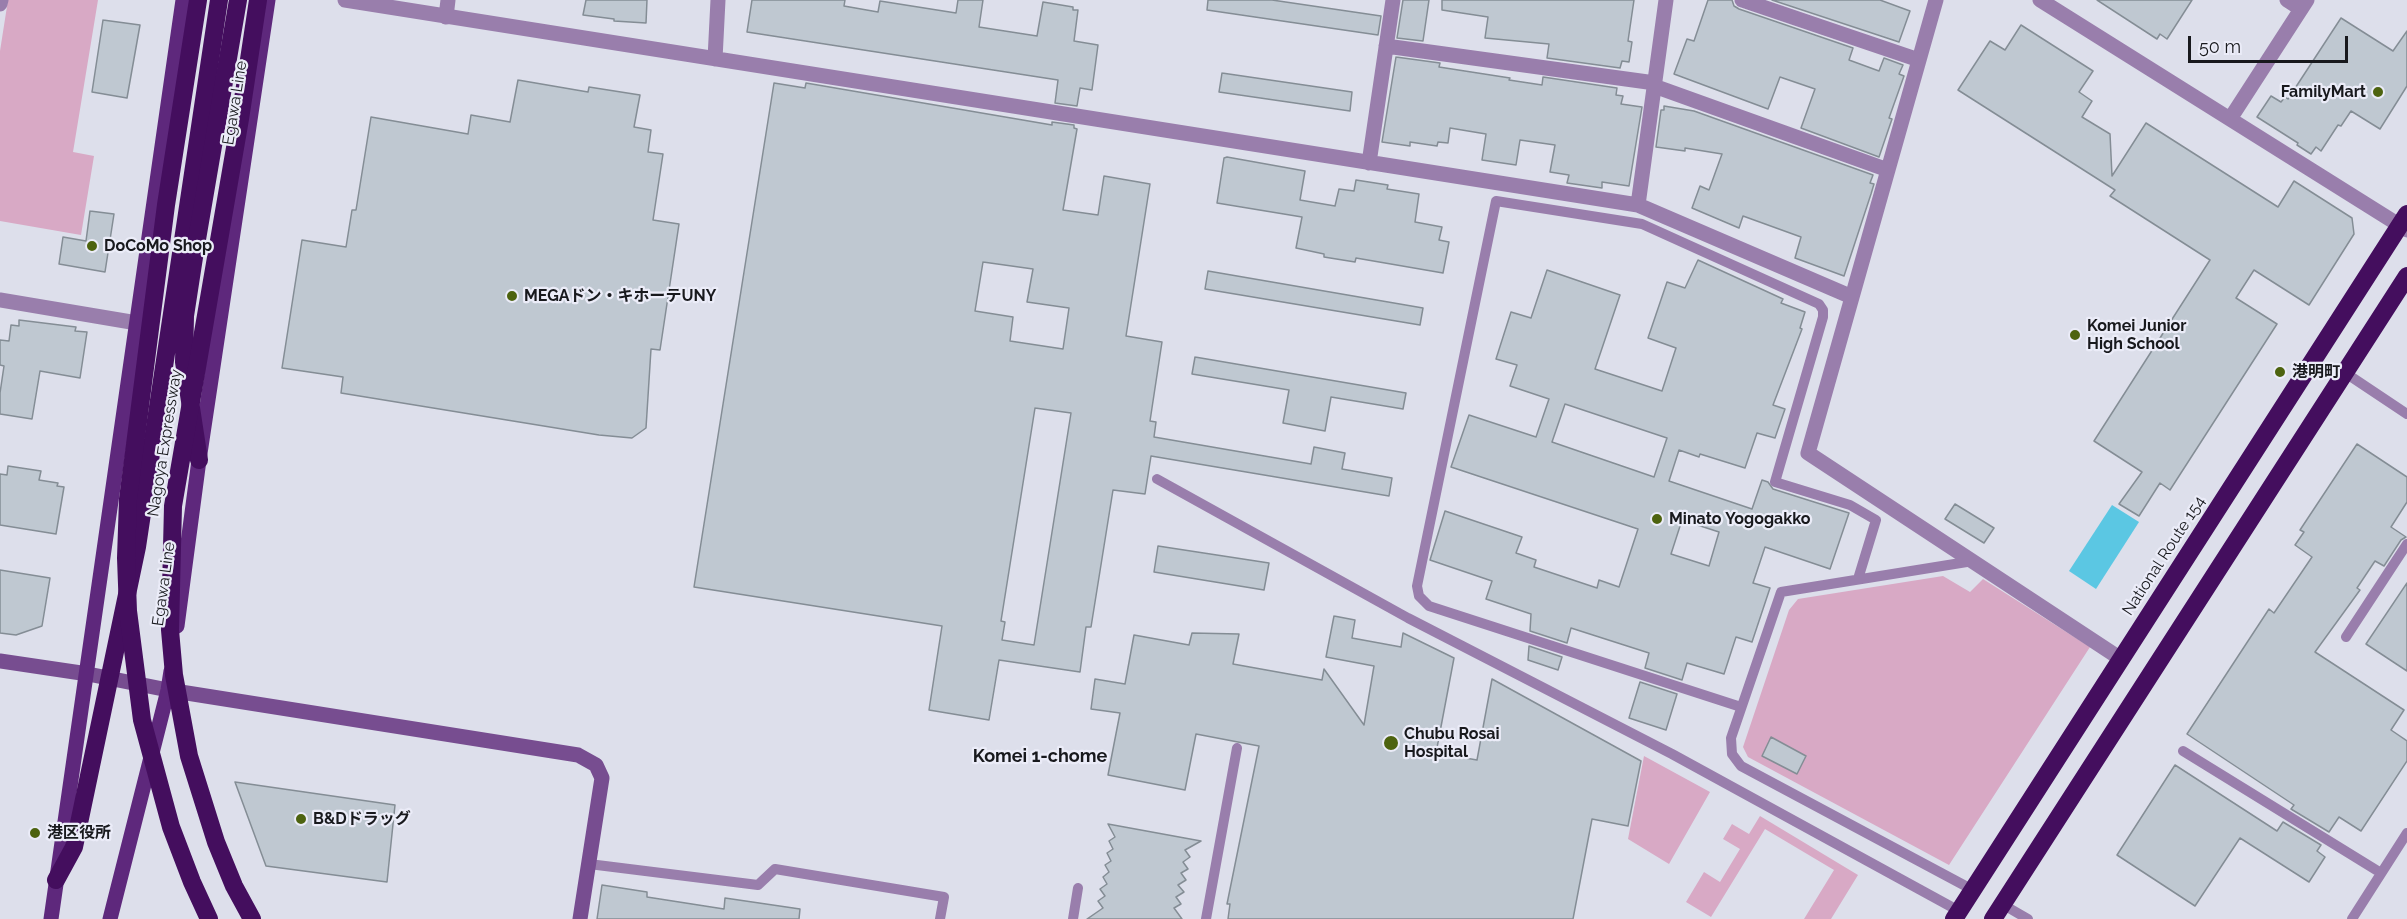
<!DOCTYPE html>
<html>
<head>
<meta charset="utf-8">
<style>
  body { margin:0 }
  #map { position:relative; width:2407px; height:919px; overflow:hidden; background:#dddfeb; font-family:Raleway,sans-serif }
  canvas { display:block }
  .scale { position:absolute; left:2188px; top:36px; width:160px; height:27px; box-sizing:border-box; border:3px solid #18191d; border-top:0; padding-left:8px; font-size:18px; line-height:21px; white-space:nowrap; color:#18191d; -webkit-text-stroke:4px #ebecf8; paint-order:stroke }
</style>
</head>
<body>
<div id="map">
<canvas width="2407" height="919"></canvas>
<div class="scale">50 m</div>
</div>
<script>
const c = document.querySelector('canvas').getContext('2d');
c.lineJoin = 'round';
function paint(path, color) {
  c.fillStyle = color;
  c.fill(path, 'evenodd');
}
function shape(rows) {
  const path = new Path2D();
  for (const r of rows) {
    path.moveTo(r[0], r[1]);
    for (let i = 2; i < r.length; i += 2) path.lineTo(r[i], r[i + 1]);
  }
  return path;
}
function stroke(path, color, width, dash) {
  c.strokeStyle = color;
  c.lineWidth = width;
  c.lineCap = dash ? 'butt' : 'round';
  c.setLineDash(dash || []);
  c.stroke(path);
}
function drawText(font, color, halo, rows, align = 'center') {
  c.font = font + ' Raleway,"Noto Sans JP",sans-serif';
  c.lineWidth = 4.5;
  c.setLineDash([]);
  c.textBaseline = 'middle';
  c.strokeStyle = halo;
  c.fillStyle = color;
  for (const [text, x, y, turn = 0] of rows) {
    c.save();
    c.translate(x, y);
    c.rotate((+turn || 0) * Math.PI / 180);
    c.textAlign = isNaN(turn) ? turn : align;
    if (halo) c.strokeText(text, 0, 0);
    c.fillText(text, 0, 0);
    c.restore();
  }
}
const green = shape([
  [8,0,98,0,73,152,94,156,81,235,0,221,0,51],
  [1943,576,1970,592,1983,579,2090,647,1949,865,1748,757,1743,747,1789,610,1798,599],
  [1644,756,1710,792,1669,864,1628,839],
  [1760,816,1858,875,1831,919,1804,919,1834,870,1765,829,1711,917,1686,902,1704,872,1720,882,1740,849,1723,839,1732,824,1749,834]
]);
const water = shape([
  [2112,505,2139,522,2096,589,2069,571]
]);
const building = shape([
  [586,0,647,0,646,23,614,21,614,19,583,15,586,0],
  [752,0,845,0,844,6,878,12,880,1,956,13,958,0,983,0,979,27,1037,36,1043,2,1073,7,1073,10,1078,10,1074,41,1098,45,1092,90,1080,88,1077,106,1055,103,1058,80,747,32,752,0],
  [1208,0,1272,0,1381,16,1378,35,1207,10,1208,0],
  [1403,0,1429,0,1423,41,1397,38,1403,0],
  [1442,0,1634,0,1628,41,1632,42,1629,62,1622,61,1620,68,1547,58,1549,44,1485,38,1488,17,1442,10,1442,0],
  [1708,0,1732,0,1734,6,1739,9,1853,48,1849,60,1879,71,1884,58,1903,65,1899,74,1904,76,1889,118,1892,119,1879,157,1801,128,1815,89,1780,77,1768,109,1674,74,1687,39,1694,41,1708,0],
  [1772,0,1880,0,1910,11,1899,42,1772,0],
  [2097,0,2192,0,2167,39,2160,34,2157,39,2097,0],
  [2341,18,2393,51,2407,31,2407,86,2380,129,2351,111,2341,126,2338,125,2321,151,2316,147,2311,154,2297,145,2298,143,2257,117,2271,96,2281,102,2285,97,2288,99,2341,18],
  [103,20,140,25,127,98,92,92,103,20],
  [2021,25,2093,71,2079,92,2092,101,2082,117,2110,134,2112,176,2146,123,2278,207,2294,181,2352,218,2354,234,2309,305,2254,270,2236,298,2277,324,2170,490,2160,483,2139,516,2119,504,2142,472,2094,441,2210,260,2110,196,2115,190,1958,90,1990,41,2005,50,2021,25],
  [1396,57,1440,63,1439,67,1510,78,1509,80,1542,85,1543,77,1617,88,1616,95,1623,96,1621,104,1642,107,1629,186,1602,182,1602,188,1567,183,1569,175,1550,172,1555,145,1520,140,1516,165,1482,160,1486,134,1450,128,1448,143,1438,142,1437,146,1410,142,1410,146,1382,142,1396,57],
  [1222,73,1352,92,1350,111,1219,92,1222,73],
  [518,80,588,92,589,87,640,95,634,127,651,130,648,152,663,154,653,220,679,224,660,350,651,349,646,428,632,438,599,435,341,393,343,377,282,368,302,240,346,247,352,210,356,210,371,117,468,134,471,115,510,122,518,80],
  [774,83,805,88,806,83,1052,125,1052,122,1074,125,1074,128,1077,129,1063,210,1098,215,1104,176,1150,184,1126,336,1162,342,1150,421,1156,422,1154,437,1311,464,1314,447,1345,453,1342,469,1392,478,1389,496,1151,456,1145,494,1113,490,1091,627,1086,627,1080,672,999,660,989,720,929,710,942,626,694,587,774,83],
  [983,262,1033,269,1027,302,1069,308,1063,349,1010,341,1013,317,975,311,983,262],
  [1035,408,1071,413,1034,645,1002,640,1005,622,1001,621,1035,408],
  [1664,106,1694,111,1873,175,1870,183,1874,184,1871,194,1844,276,1795,258,1801,237,1743,216,1739,228,1692,208,1700,186,1709,190,1722,154,1685,148,1685,151,1656,147,1661,110,1664,110,1664,106],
  [1227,157,1305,171,1300,200,1335,206,1339,189,1354,191,1356,180,1388,185,1387,189,1419,194,1415,222,1442,227,1439,240,1449,242,1443,273,1356,258,1355,262,1324,257,1324,254,1296,248,1302,217,1217,203,1224,158,1227,157],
  [90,211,114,214,105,272,59,264,63,237,86,241,90,211],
  [1698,260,1783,299,1781,303,1805,312,1800,328,1802,329,1773,405,1785,409,1775,438,1757,433,1745,468,1700,454,1699,457,1679,450,1669,481,1752,509,1762,480,1768,482,1773,489,1849,513,1830,569,1765,547,1753,583,1770,588,1752,642,1736,637,1724,674,1687,663,1682,680,1645,668,1649,653,1571,628,1567,643,1530,631,1531,614,1486,599,1492,581,1430,560,1445,511,1522,537,1516,553,1536,560,1534,567,1597,588,1599,580,1619,587,1638,529,1451,467,1469,415,1536,437,1549,399,1510,386,1517,365,1496,359,1511,312,1531,318,1547,270,1620,295,1595,369,1662,391,1676,348,1648,338,1667,282,1685,288,1698,260],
  [1565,404,1667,438,1654,477,1552,442,1565,404],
  [1682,520,1719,532,1709,566,1671,554,1682,520],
  [1208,271,1423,308,1420,325,1205,289,1208,271],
  [19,320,76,327,75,331,87,332,80,378,40,371,32,419,0,414,0,393,4,366,0,365,0,340,9,341,11,325,19,326,19,320],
  [1195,357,1406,393,1403,409,1331,397,1325,431,1283,423,1289,390,1192,374,1195,357],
  [2357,444,2407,477,2407,502,2391,527,2406,537,2401,540,2384,566,2375,561,2357,588,2360,590,2315,652,2404,710,2391,730,2407,741,2407,761,2361,831,2339,817,2329,832,2291,809,2294,805,2187,734,2269,609,2274,613,2312,557,2295,545,2304,532,2300,530,2357,444],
  [8,466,41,471,39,480,58,483,57,486,64,487,56,534,0,525,0,474,7,475,8,466],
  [1955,504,1994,528,1984,543,1945,519,1955,504],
  [1158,546,1269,563,1264,590,1154,572,1158,546],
  [0,570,50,578,42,626,16,635,0,633,0,570],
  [2407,583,2407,671,2366,644,2407,583],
  [1334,616,1355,620,1352,638,1401,647,1403,633,1454,658,1436,753,1477,760,1492,679,1641,761,1628,826,1592,819,1573,919,1228,919,1230,904,1227,904,1259,746,1196,734,1185,790,1108,775,1120,713,1091,709,1095,679,1125,684,1134,635,1189,645,1192,633,1239,634,1233,664,1322,680,1324,669,1364,725,1374,666,1326,657,1334,616],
  [1529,646,1562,657,1558,670,1528,660,1529,646],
  [1640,682,1677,694,1666,730,1629,718,1640,682],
  [1771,737,1806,756,1797,774,1762,756,1771,737],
  [2175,765,2277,831,2283,822,2321,845,2317,851,2325,857,2309,882,2240,838,2195,906,2117,855,2175,765],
  [235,782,395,805,387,882,266,866,235,782],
  [1108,824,1201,841,1185,850,1190,857,1183,862,1188,869,1181,873,1186,880,1178,885,1184,892,1176,897,1181,904,1174,908,1182,919,1087,919,1103,908,1098,901,1105,896,1100,889,1107,884,1103,877,1109,872,1105,865,1111,861,1107,853,1113,849,1109,841,1115,837,1108,824],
  [602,885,647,892,647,897,724,909,725,898,800,909,799,919,597,919,602,885]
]);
const lane = shape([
  [2344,372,2407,414],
  [1157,479,1408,618,1672,754,1959,911],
  [2346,637,2407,544],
  [1741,707,1429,606,1419,596,1417,586,1496,201,1642,224,1819,304,1823,310,1823,317,1775,482,1850,505,1876,520,1858,579],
  [2183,751,2381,873],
  [589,864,758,885,775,869,944,897,940,919],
  [1973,890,1741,766,1732,754,1731,738,1781,592,1973,561],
  [2002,904,2028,919],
  [1073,919,1078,888],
  [1206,919,1237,748],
  [2352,919,2407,833]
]);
const street = shape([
  [345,0,1638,205,1852,297],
  [1742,0,1919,60],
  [1936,0,1808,453,2121,659],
  [2040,0,2407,230],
  [2287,0,2301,9],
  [0,4,1,0],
  [446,17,448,0],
  [1386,46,1655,83],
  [715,59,718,0],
  [1654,86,1888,170],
  [2230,119,2307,0],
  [1369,163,1393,0],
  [1638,205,1666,0],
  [0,300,137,323]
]);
const secondary = shape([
  [0,661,88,674,168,690,578,755,596,765,602,778,580,919]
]);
const primary = shape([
  [177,626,199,460,268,0],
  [51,919,183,0],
  [110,919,168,690,171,671]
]);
const highway = shape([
  [195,251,185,316,184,362,199,460],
  [56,880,74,847,137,547,219,0],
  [1954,919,2407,214],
  [1993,919,2407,276]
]);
const highwayBridge = shape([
  [198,0,166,205,128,499,126,558,128,611,142,720,171,827,192,882,209,919],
  [195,251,238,0],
  [252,919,234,886,216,842,189,756,174,675,170,630,173,506,240,119,258,0]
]);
const markers = [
  [2378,92,6,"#4d630f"],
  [92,246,6,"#4d630f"],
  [512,296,6,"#4d630f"],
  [2075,335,6,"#4d630f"],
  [2280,372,6,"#4d630f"],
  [1657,519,6,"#4d630f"],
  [1391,743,8,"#4d630f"],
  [301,819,6,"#4d630f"],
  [35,833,6,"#4d630f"]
];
const poiNames = [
  ["FamilyMart",2366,92,"right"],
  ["DoCoMo Shop",104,246],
  ["MEGAドン・キホーテUNY",524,296],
  ["Komei Junior",2087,326],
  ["High School",2087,344],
  ["港明町",2292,372],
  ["Minato Yogogakko",1669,519],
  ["Chubu Rosai",1404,734],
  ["Hospital",1404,752],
  ["B&Dドラッグ",313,819],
  ["港区役所",47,833]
];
const streetNames = [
  ["Egawa Line",235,103,-81],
  ["Nagoya Expressway",165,443,-81],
  ["National Route 154",2164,556,-57],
  ["Egawa Line",164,584,-82]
];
const neighbourhoodNames = [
  ["Komei 1-chome",1040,757]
];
paint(green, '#d8a9c5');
paint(water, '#5bc7e3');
paint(building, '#bfc8d1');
stroke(building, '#848d95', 1.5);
stroke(lane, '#997eac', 10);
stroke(street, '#997eac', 15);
stroke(secondary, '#774d90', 15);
stroke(primary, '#5e287c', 15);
stroke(highway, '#440e5e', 18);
stroke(highwayBridge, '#440e5e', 18);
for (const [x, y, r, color] of markers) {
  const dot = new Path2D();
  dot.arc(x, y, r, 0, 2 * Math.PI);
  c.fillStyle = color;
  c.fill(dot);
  stroke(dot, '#ebecf8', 2);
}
drawText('bold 16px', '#18191d', '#ebecf8', poiNames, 'left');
drawText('16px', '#18191d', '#ebecf8', streetNames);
drawText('bold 18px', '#18191d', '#ebecf8', neighbourhoodNames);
</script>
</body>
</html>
